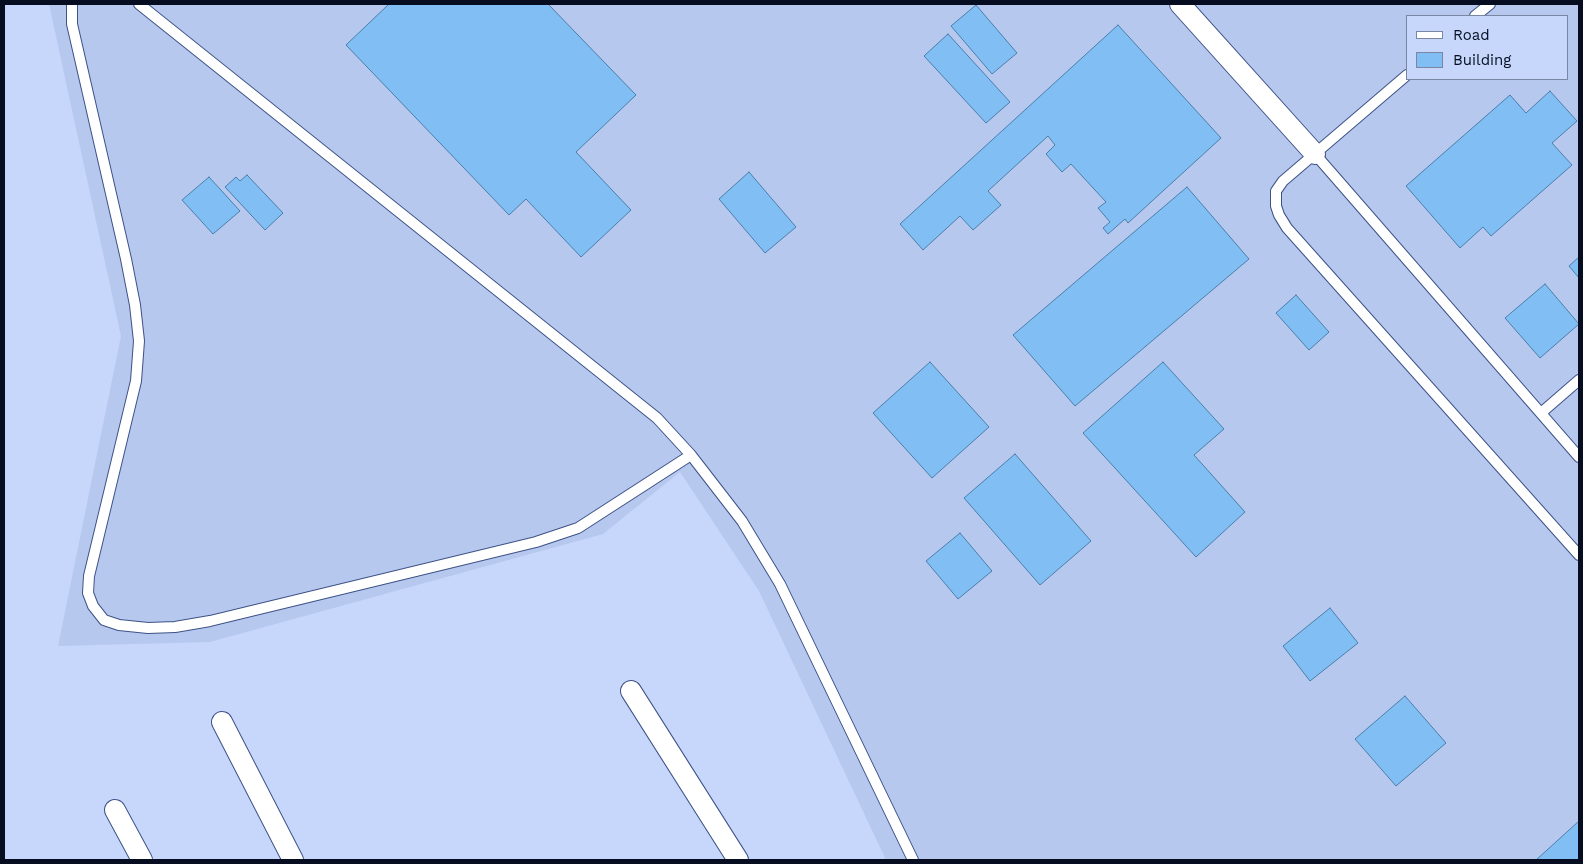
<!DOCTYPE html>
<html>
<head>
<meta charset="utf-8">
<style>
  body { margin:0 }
  #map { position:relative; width:1583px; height:864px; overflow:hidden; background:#c6d7fb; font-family:"Work Sans",sans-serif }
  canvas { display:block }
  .frame { position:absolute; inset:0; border:5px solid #060d21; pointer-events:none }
  .legend { position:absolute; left:1406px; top:15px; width:162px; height:65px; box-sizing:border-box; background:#c6d7fb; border:1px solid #7986a4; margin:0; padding:6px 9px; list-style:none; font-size:15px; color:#060d21 }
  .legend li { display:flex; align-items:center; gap:10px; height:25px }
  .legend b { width:25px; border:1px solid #7986a4 }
</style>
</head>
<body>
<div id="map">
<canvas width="1583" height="864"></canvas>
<div class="frame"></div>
<ul class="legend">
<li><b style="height:6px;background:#fff"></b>Road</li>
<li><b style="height:14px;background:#80bef3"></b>Building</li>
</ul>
</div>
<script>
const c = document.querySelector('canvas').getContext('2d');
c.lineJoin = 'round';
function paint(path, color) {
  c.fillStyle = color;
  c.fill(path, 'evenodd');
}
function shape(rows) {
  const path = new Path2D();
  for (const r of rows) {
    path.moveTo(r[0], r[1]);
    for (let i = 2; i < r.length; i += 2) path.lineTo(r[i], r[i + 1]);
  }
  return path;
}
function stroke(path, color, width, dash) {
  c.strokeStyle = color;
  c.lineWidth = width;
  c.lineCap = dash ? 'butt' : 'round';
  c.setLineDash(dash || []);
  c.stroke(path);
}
const built = shape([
  [49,4,1579,4,1579,860,886,860,759,591,680,472,603,534,210,642,58,646,121,336],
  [1407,16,1567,16,1567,79,1407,79]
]);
const building = shape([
  [389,4,548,4,636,95,576,152,631,210,581,257,526,199,509,215,346,45,389,4],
  [976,5,1017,53,992,74,951,26,976,5],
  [1118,25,1221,138,1128,223,1125,219,1108,234,1103,228,1110,222,1098,208,1106,202,1071,164,1062,172,1046,154,1055,145,1048,136,988,191,1001,205,973,230,960,216,923,250,900,224,1118,25],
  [948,34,1010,102,986,123,924,56,948,34],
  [1550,91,1577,121,1552,143,1572,165,1491,236,1483,227,1460,248,1406,186,1510,95,1526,113,1550,91],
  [749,172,796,227,765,253,719,199,749,172],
  [247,175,283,213,265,230,225,187,236,177,240,181,247,175],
  [209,177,240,211,213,234,182,200,209,177],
  [1187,187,1249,259,1075,406,1013,335,1187,187],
  [1579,257,1579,278,1569,266,1579,257],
  [1545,284,1579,324,1540,358,1505,318,1545,284],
  [1296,295,1329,332,1309,350,1276,313,1296,295],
  [930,362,989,427,932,478,873,413,930,362],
  [1163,362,1224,429,1194,455,1245,512,1196,557,1083,433,1163,362],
  [1015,454,1091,541,1040,585,964,498,1015,454],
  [960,533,992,571,958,599,926,561,960,533],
  [1330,608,1358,643,1310,681,1283,646,1330,608],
  [1405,696,1446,743,1396,786,1355,739,1405,696],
  [1579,821,1579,860,1536,860,1579,821]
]);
const service = shape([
  [72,4,72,24,126,259,135,305,139,341,136,381,89,576,88,593,93,606,104,620,119,625,148,628,175,627,210,621,536,542,578,528,691,455],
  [139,4,657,418,691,455,742,521,780,584,913,860],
  [1475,16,1490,4],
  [1407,75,1283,181,1276,191,1276,206,1279,215,1287,228,1579,555],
  [1315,154,1579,457],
  [1541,413,1579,380]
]);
const minor = shape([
  [1180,4,1315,154],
  [631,691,738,860],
  [222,722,293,860],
  [115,810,142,860]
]);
paint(built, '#b7c8ef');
paint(building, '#80bef3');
stroke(building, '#4a7fab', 1);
stroke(service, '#3d5286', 12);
stroke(minor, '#3d5286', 22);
stroke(service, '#fff', 10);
stroke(minor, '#fff', 20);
</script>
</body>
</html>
